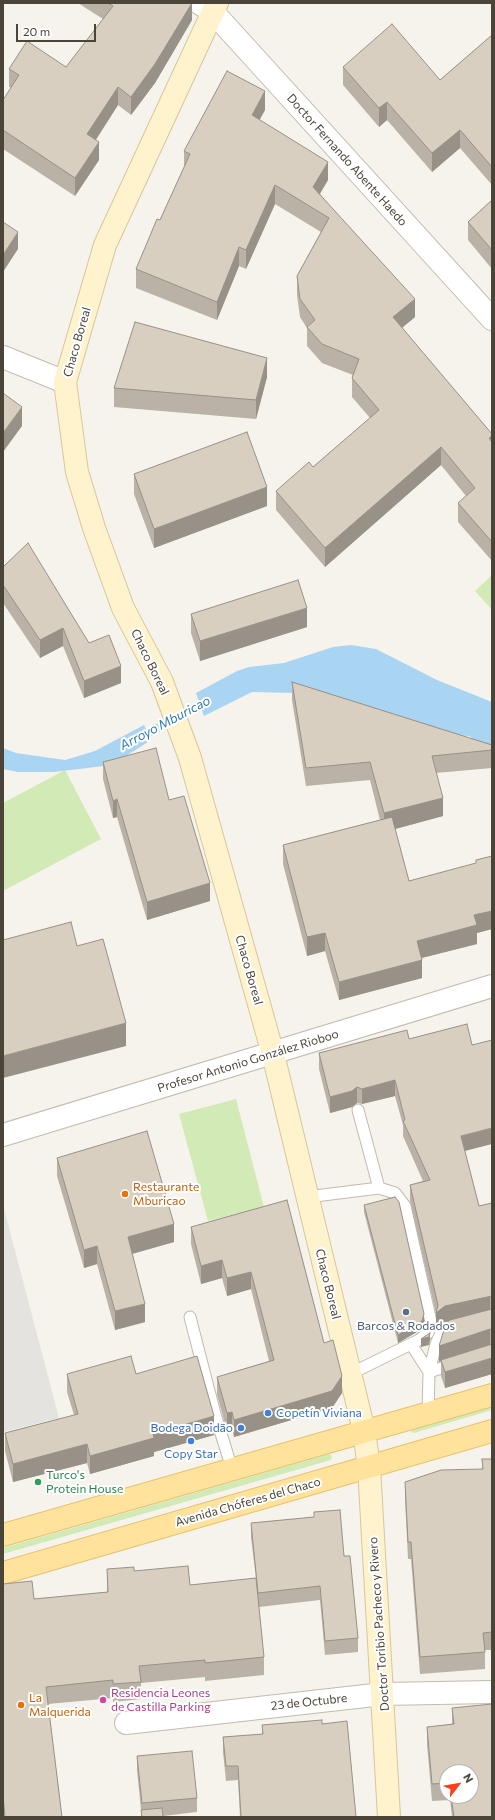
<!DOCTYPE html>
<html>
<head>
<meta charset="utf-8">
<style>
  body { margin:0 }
  #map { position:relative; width:495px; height:1820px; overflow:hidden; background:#f6f3ec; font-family:Commissioner,sans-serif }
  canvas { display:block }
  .frame { position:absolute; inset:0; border:4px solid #4b4439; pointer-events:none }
  .north { position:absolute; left:439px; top:1764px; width:40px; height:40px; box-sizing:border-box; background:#fff; border:1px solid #b7b4b0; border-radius:50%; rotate:59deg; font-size:11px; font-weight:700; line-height:16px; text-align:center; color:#4b4439 }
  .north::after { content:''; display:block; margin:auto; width:14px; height:18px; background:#fc3f1d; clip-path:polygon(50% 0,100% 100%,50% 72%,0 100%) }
  .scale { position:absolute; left:16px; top:24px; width:80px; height:18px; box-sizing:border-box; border:2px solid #4b4439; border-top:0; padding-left:5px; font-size:12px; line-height:14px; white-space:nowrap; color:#4b4439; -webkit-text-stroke:3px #fff; paint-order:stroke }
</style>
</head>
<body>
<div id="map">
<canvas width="495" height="1820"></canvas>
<div class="frame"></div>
<div class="north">N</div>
<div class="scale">20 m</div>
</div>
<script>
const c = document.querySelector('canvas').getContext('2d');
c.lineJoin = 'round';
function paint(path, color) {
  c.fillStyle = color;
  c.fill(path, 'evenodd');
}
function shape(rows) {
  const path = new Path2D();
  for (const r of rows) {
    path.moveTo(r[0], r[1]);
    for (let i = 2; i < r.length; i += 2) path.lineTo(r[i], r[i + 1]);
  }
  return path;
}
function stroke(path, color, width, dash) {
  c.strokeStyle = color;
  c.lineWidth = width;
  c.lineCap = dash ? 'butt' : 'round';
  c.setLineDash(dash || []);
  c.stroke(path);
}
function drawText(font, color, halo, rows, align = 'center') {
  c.font = font + ' Commissioner,sans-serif';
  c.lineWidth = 4;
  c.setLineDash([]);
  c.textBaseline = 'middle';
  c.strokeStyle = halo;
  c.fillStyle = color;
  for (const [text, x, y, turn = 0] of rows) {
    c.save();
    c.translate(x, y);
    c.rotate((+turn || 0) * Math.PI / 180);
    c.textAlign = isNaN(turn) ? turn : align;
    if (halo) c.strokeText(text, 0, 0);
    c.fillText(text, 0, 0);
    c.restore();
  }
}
const green = shape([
  [492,575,492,610,475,591],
  [65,770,101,839,3,891,3,803],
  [236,1099,264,1207,208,1221,179,1114],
  [492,1404,492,1410,414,1433,411,1432,411,1429],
  [329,1454,332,1456,331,1460,3,1554,3,1548]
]);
const parking = shape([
  [3,1205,59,1418,3,1432]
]);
const water = shape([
  [351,645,376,649,437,680,492,702,492,750,486,748,469,736,455,735,294,693,252,692,204,716,196,693,237,671,249,667,284,663,333,647],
  [144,725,151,740,112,765,54,772,18,772,3,769,3,748,16,753,65,760,95,751]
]);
const stream = shape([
  [138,739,208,700]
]);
const lane = shape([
  [358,1110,379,1188],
  [307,1197,379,1188,395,1193,405,1206,431,1322,428,1333,419,1340,350,1374],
  [190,1317,215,1414,232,1469],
  [411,1344,429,1372,454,1364],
  [428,1413,429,1372,436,1344,440,1335,447,1329,457,1327]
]);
const street = shape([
  [199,3,212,11,492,319],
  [3,357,65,382],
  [3,1135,492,986],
  [126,1723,383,1694,492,1692]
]);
const secondary = shape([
  [217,3,105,245,65,382,77,472,94,528,123,608,162,682,190,758,273,1054,364,1431,369,1467,389,1817]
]);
const primary = shape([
  [3,1535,492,1395],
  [3,1573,492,1431]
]);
const wall = shape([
  [78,3,192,3,192,20,155,83,131,115,118,105,96,140,99,160,75,196,3,149,3,100,11,88,9,87,9,69,66,67,103,19],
  [492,35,492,185,460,148,432,172,387,120,379,127,343,85,343,67,440,80],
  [265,110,259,120,328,180,320,194,415,317,402,328,492,434,492,561,458,522,458,503,466,496,441,465,325,567,276,510,276,491,313,467,370,418,352,397,352,378,353,375,322,363,307,346,307,328,300,317,297,295,297,276,321,232,275,204,246,269,239,266,217,320,136,288,136,269,160,220,184,167,184,151],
  [492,200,492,269,468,240,468,222],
  [267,377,256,419,114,407,114,388],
  [134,474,267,506,154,548,134,494],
  [3,567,89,643,121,683,84,698,63,646,40,658,3,603],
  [191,614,307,627,200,661,191,633],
  [292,682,492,745,492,768,436,773,443,816,395,829,409,881,476,864,476,860,492,856,492,929,477,933,477,944,422,958,422,978,339,1000,325,951,307,956,283,864,283,845,380,820,370,780,306,786,292,700],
  [103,762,169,800,210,901,147,920,117,817,113,818,103,779],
  [409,1039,465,1151,479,1206,492,1203,492,1374,445,1388,441,1376,441,1361,439,1362,448,1322,445,1322,436,1329,436,1314,410,1201,410,1185,423,1181,403,1136,403,1125,395,1096,362,1104,357,1103,352,1107,330,1113,319,1069,319,1053],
  [57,1158,174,1242,132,1254,145,1322,115,1330,97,1264,84,1268,57,1176],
  [287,1200,324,1343,342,1393,332,1408,234,1437,232,1429,227,1431,217,1395,217,1377,269,1361,251,1289,227,1296,222,1278,201,1284,191,1244,191,1227],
  [364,1205,424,1322,422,1329,398,1343,364,1212],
  [67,1374,136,1374,214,1435,154,1452,154,1456,90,1474,87,1463,13,1482,5,1451,5,1433,74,1415,67,1392],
  [482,1459,492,1459,492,1650,485,1650,485,1669,420,1674,411,1559,408,1559,405,1499,405,1482,482,1469],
  [314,1512,344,1556,358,1638,358,1652,325,1655,320,1600,259,1607,264,1657,264,1675,205,1681,205,1677,141,1683,141,1699,113,1702,113,1698,48,1704,62,1817,3,1817,3,1584,34,1599,107,1592,107,1569,134,1571,190,1585,256,1578,251,1537,251,1523,314,1517],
  [452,1708,492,1817,452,1817,450,1800,432,1801,427,1744,427,1727,452,1724],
  [447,1772,471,1796,447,1796],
  [322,1724,356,1817,240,1817,238,1780,226,1781,223,1752,223,1737,262,1734,262,1725],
  [137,1756,197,1798,197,1812,163,1816,163,1817,141,1817,141,1810,137,1770]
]);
const shadedWall = shape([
  [192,3,192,20,155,83,131,115,131,97],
  [118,87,118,105,87,153,87,134],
  [265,91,265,110,252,134,252,115],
  [387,102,387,120,379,127,379,108],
  [460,130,460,148,432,172,432,153],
  [99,142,99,160,75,196,75,178],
  [328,162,328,180,313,205,313,187],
  [275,185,275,204,246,269,246,250],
  [18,232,18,249,3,272,3,255],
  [239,247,239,266,217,320,217,302],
  [415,299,415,317,393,335,393,317],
  [267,358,267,377,256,419,256,400],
  [22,407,22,426,3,452,3,433],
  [492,436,492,454,489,438],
  [441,447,441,465,325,567,325,548],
  [267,487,267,506,154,548,154,529],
  [307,608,307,627,200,661,200,641],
  [63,628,63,646,40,658,40,640],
  [121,666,121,683,84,698,84,681],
  [443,798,443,816,384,832,384,813],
  [117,799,117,817,113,818,113,801],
  [210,883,210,901,147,920,147,902],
  [492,911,492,929,477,933,477,944,417,959,417,941,474,915],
  [325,933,325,951,307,956,307,937],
  [422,960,422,978,339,1000,339,982],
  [126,1023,126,1046,3,1078,3,1056],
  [395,1080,395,1096,362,1104,362,1089],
  [357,1087,357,1103,352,1107,330,1113,330,1097],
  [492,1128,492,1144,461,1152,461,1136],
  [174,1224,174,1242,128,1255,128,1237],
  [97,1246,97,1264,84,1268,84,1250],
  [222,1260,222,1278,201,1284,201,1266],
  [251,1272,251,1289,227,1296,227,1278],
  [490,1295,490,1311,445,1322,436,1329,436,1313,445,1306],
  [145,1304,145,1322,115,1330,115,1311],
  [424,1314,424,1322,422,1329,398,1343,398,1335],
  [490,1329,490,1345,439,1362,439,1346],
  [430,1333,430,1340,429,1345,421,1347,421,1339],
  [492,1358,492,1374,445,1388,445,1372],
  [342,1376,342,1393,332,1408,234,1437,234,1420],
  [232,1412,232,1429,227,1431,227,1413],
  [214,1416,214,1435,154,1452,154,1456,90,1474,90,1456,153,1434],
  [87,1444,87,1463,13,1482,13,1464]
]);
const building = shape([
  [108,3,192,3,155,64,131,97,118,87,87,134,99,142,75,178,3,130,3,100,19,75,9,69,27,41,66,67,113,6,108,3],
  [392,24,440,80,492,35,492,167,460,130,432,153,387,102,379,108,343,67,392,24],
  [227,71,265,91,252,115,328,162,313,187,415,299,393,317,492,434,492,436,489,438,492,442,492,542,458,503,475,488,441,447,325,548,276,491,309,462,313,467,379,410,352,378,359,359,322,344,307,327,315,320,300,299,297,276,329,218,275,185,246,250,239,247,217,302,136,269,157,219,160,220,190,154,184,151,227,71],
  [492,200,492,250,468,222,492,200],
  [3,222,18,232,3,255,3,222],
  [135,322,267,358,256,400,114,388,135,322],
  [3,393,22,407,3,433,3,393],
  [247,432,267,487,154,529,134,474,247,432],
  [28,543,89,643,109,635,121,666,84,681,63,628,40,640,3,585,3,567,28,543],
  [298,580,307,608,200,641,191,614,298,580],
  [292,682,492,745,492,750,432,756,443,798,384,813,370,762,306,768,292,682],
  [156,748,169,800,184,796,210,883,147,902,117,799,113,801,103,762,156,748],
  [392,817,409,881,476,863,476,860,492,856,492,911,474,915,477,925,417,941,422,960,339,982,325,933,307,937,283,845,392,817],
  [71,922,77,946,103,939,126,1023,3,1056,3,940,71,922],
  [467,1024,472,1045,492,1040,492,1128,461,1136,479,1206,492,1203,492,1296,445,1306,436,1313,438,1305,410,1185,430,1180,403,1121,405,1120,395,1080,362,1089,357,1087,352,1091,330,1097,319,1053,407,1030,409,1039,467,1024],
  [147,1131,174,1224,128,1237,145,1304,115,1311,97,1246,84,1250,57,1158,147,1131],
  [395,1197,399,1202,424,1314,422,1321,398,1335,364,1205,395,1197],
  [287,1200,324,1343,333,1340,342,1376,332,1391,234,1420,232,1412,227,1413,217,1377,274,1360,251,1272,227,1278,222,1260,201,1266,191,1227,287,1200],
  [492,1309,492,1330,490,1329,439,1346,446,1323,450,1320,492,1309],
  [430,1333,429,1337,421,1339,430,1333],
  [492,1344,492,1358,445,1372,441,1360,492,1344],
  [131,1356,136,1374,197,1356,214,1416,153,1434,154,1438,90,1456,87,1444,13,1464,5,1433,78,1414,67,1374,131,1356],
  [482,1459,492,1459,492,1632,483,1633,485,1652,420,1657,411,1542,408,1542,405,1482,441,1470,483,1469,482,1459],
  [340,1510,344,1556,350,1556,358,1638,325,1641,320,1586,258,1593,251,1523,314,1517,314,1512,340,1510],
  [188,1566,190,1585,256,1578,264,1657,205,1663,205,1660,139,1666,141,1682,113,1684,113,1680,46,1687,62,1817,5,1817,3,1795,3,1584,32,1581,34,1599,108,1592,107,1569,134,1567,134,1571,188,1566],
  [492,1704,492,1817,454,1817,451,1796,471,1796,471,1772,447,1772,447,1783,432,1784,427,1727,454,1724,452,1708,492,1704],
  [322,1720,322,1724,347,1721,356,1817,241,1817,238,1766,226,1766,223,1737,263,1734,262,1725,322,1720],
  [192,1751,197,1798,142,1803,137,1756,192,1751],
  [162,1808,163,1817,142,1817,141,1810,162,1808]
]);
const markers = [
  [125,1194,4,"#e8710a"],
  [406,1312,4,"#5c6f8a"],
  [268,1413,4,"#3f7fe0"],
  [241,1428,4,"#3f7fe0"],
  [191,1441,4,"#3f7fe0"],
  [38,1482,4,"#2e9e5b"],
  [103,1700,4,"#d1479c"],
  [21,1705,4,"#e8710a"]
];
const streetNames = [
  ["Doctor Fernando Abente Haedo",347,160,48],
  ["Chaco Boreal",77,342,-74],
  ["Chaco Boreal",150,662,64],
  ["Chaco Boreal",249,970,74],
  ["Profesor Antonio González Rioboo",248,1061,-17],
  ["Chaco Boreal",328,1284,76],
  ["Avenida Chóferes del Chaco",248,1502,-16],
  ["Doctor Toribio Pacheco y Rivero",379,1624,-94],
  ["23 de Octubre",309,1702,-6]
];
const foodNames = [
  ["Restaurante",133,1187],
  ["Mburicao",133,1201],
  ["La",29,1698],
  ["Malquerida",29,1712]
];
const serviceNames = [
  ["Barcos & Rodados",406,1326]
];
const shopNames = [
  ["Copetín Viviana",276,1413],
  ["Bodega Doidão",233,1428,"right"],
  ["Copy Star",191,1454,"center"]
];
const leisureNames = [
  ["Turco's",46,1475],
  ["Protein House",46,1489]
];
const hotelNames = [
  ["Residencia Leones",111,1693],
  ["de Castilla Parking",111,1707]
];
const waterNames = [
  ["Arroyo Mburicao",165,723,-28]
];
paint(green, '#d2eab5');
paint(parking, '#e5e3e0');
paint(water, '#a9d4f2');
stroke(stream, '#a9d4f2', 8);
stroke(lane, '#c2bbae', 13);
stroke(street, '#c2bbae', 24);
stroke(secondary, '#d6c79b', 24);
stroke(primary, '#e6c16a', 24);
stroke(lane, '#fff', 11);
stroke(street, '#fff', 22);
stroke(secondary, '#fff3cd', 22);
stroke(primary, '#ffe39c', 22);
paint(wall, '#bab2a6');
paint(shadedWall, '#979187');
paint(building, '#d8cfc1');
stroke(building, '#979187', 1);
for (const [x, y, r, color] of markers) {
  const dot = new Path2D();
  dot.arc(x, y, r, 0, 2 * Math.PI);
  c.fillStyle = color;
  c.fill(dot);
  stroke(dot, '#fff', 1.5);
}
drawText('12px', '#4b4439', '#fff', streetNames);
drawText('12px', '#c56008', '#fff', foodNames, 'left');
drawText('12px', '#4e5e75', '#fff', serviceNames);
drawText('12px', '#366cbe', '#fff', shopNames, 'left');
drawText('12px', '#27864d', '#fff', leisureNames, 'left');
drawText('12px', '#b23c85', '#fff', hotelNames, 'left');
drawText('italic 13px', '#2e7ab2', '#fff', waterNames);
</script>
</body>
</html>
